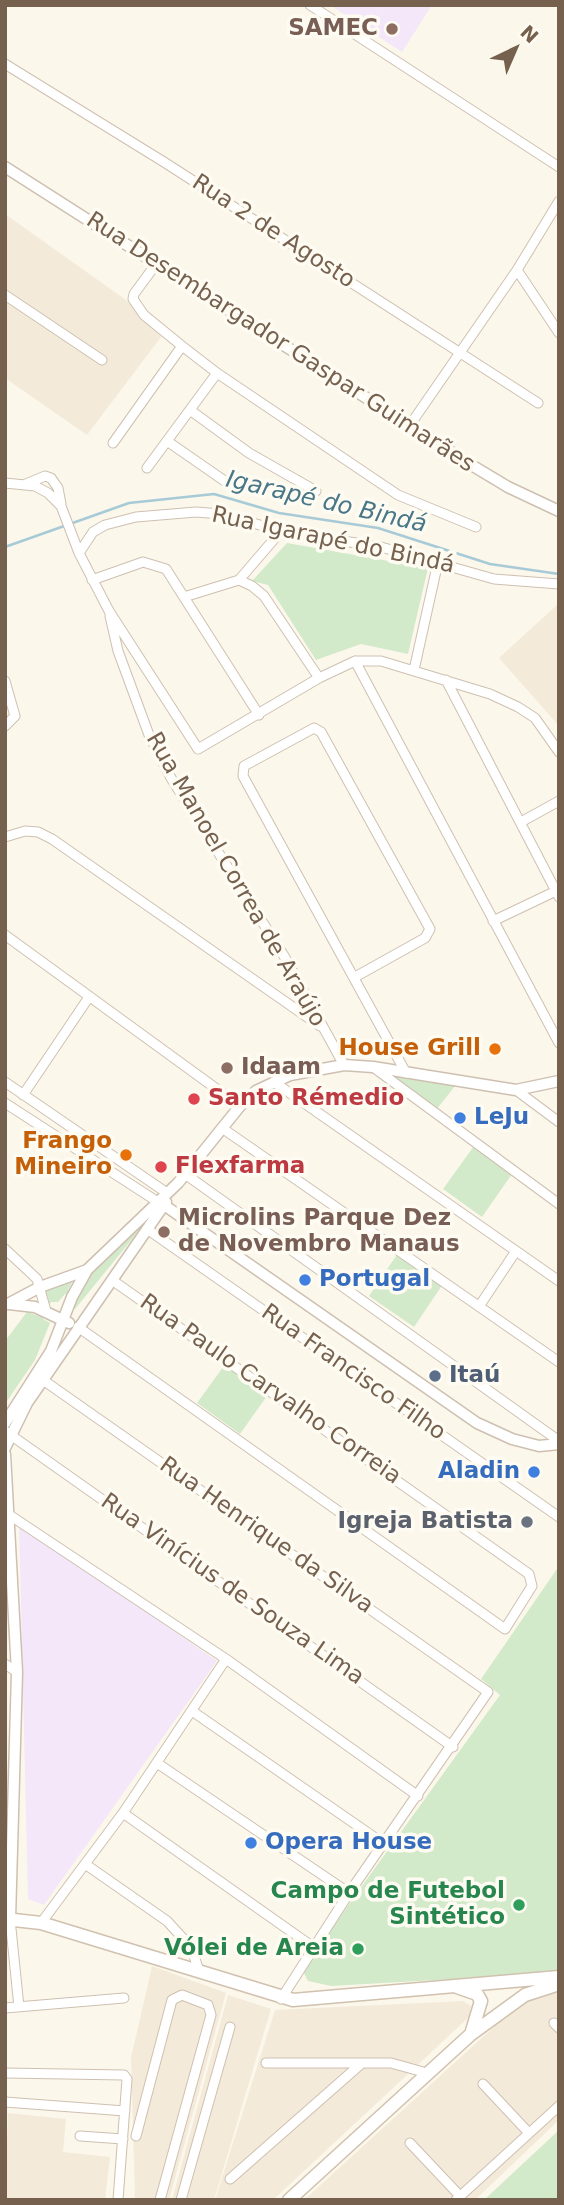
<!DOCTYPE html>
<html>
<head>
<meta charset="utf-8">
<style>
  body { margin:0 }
  #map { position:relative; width:564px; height:2205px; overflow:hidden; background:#fcf7eb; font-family:"DejaVu Sans",sans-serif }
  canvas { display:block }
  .frame { position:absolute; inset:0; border:7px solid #76614f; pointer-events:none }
  .north { position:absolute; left:480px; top:14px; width:70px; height:70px; -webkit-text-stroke:5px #fefbf2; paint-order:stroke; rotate:44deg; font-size:19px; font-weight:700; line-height:28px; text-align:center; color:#76614f }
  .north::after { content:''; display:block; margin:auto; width:24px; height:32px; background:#76614f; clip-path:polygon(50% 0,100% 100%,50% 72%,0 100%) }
</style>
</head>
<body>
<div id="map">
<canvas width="564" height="2205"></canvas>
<div class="frame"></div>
<div class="north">N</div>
</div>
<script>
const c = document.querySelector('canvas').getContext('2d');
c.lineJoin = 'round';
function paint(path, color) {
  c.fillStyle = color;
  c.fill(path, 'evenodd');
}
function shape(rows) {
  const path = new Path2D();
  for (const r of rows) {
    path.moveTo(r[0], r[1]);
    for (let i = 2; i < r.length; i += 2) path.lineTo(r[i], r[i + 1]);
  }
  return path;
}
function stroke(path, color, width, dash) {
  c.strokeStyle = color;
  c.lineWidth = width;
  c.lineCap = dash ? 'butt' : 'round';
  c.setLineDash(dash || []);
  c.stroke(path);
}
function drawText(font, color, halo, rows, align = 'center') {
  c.font = font + ' "DejaVu Sans",sans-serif';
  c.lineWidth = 7;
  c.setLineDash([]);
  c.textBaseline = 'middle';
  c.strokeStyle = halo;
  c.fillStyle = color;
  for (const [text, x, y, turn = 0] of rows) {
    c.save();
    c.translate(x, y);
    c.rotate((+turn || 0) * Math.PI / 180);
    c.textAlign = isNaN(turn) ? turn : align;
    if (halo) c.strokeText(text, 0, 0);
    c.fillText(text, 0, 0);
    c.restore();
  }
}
const residential = shape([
  [5,214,126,300,161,337,87,435,5,378],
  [559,603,559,726,499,658],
  [152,1966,226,1993,169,2200,135,2200,131,2058],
  [559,1988,559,2120,475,2200,304,2200,530,1994],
  [228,1995,271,2009,214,2200,172,2200],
  [463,2001,471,2006,469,2017,273,2200,215,2200,275,2010],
  [8,2113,66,2119,63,2152,110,2157,105,2200,5,2200]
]);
const education = shape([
  [330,5,432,5,402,52],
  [19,1523,217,1661,44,1905,28,1899]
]);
const green = shape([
  [287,543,428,568,408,654,361,644,316,660,268,585,252,581],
  [386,1071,417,1077,455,1086,437,1109],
  [474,1146,512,1174,482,1217,443,1189],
  [144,1218,147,1221,75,1309,70,1306,73,1296,65,1294,58,1302,51,1302,43,1319,50,1323,35,1360,5,1404,5,1341,27,1312,41,1317,49,1301,45,1290,77,1273,68,1290,74,1294,108,1250],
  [398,1253,443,1284,414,1327,369,1296],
  [226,1363,269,1393,240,1434,197,1403],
  [559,1566,559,1973,331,1986,308,1981,302,1969,500,1695,481,1679],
  [559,2130,559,2200,484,2200]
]);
const stream = shape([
  [5,547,129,503,214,494,279,513,378,528,490,564,559,574]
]);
const minor = shape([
  [310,5,559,167],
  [5,64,164,162,538,403],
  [156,264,134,294,133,299,144,315,182,346,217,373,398,495,476,527],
  [517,270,559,333],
  [5,295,102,360],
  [190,410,249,453,316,491],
  [410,425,517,270,559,201],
  [167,441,229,484],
  [113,443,182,346],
  [147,468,217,373],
  [5,483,35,486,48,493,61,506,79,553,109,611,198,749,319,678,355,661,381,661,490,694,518,707,535,718,559,752],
  [26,484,45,476,51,478,58,488,61,504],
  [79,553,93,532,105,525,136,517,196,512,221,514,281,531,381,547,494,579,559,584],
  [92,580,143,562,166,569,259,715],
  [239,580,281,531],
  [184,597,239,580,252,586,264,596,319,678],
  [110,616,118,651,149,735,171,778,284,956,344,1065],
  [355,661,559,1043],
  [414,670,438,562],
  [446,680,559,897],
  [5,681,15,716,5,726],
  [521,822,559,801],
  [5,837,25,831,38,832,52,839,320,1026],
  [493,921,556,891],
  [5,935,240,1106],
  [355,977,425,938,430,929,321,732,314,728,244,766,243,776,406,1073],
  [373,1067,559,1204],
  [5,1082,167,1193],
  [274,1082,559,1281],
  [516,1090,559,1122],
  [23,1095,89,997],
  [5,1103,158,1202],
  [222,1128,559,1362],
  [185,1174,559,1441],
  [147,1229,559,1517],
  [5,1249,37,1279,46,1311],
  [480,1305,516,1251],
  [78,1327,505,1629,532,1586,529,1574,112,1280],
  [43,1380,488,1692,349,1893,281,1999],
  [5,1431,453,1747],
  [5,1512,226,1659,418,1796],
  [5,1664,17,1672],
  [192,1711,384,1844],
  [157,1763,349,1893],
  [123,1813,313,1947],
  [85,1864,167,1921,191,1947,199,1971],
  [10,1919,19,2007],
  [41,1923,123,1813,226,1659],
  [5,2008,124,1998],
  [554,2023,559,2028],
  [266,2063,391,2063,427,2073],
  [5,2073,124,2075,127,2079,118,2200],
  [483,2084,528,2132],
  [5,2102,125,2111],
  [80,2136,123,2139],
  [136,2136,172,2000,182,1995,208,2005,211,2015,160,2200],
  [410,2143,460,2196],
  [230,2179,362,2063],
  [181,2200,230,2027],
  [456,2200,559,2106]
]);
const tertiary = shape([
  [5,167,473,466,508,487,559,511],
  [164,1205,477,1423,512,1439,539,1446,559,1444],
  [8,1304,40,1287,87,1270],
  [9,1304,35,1307,69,1323],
  [5,1423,51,1351,72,1297,87,1270,178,1183,240,1106,256,1091,290,1075,344,1065,373,1067,516,1090,559,1081],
  [5,1448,27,1403,166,1202],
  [5,1454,17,1672,10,1919]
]);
const secondary = shape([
  [5,1919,41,1923,293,2000,559,1977],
  [457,1987,477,1994,481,2001,472,2031],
  [289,2200,470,2035,525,1995,559,1984]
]);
const markers = [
  [392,29,7,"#8d6e63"],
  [495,1049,7,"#e8710a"],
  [227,1068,7,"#8d6e63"],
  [194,1099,7,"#e0444e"],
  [460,1118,7,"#3f7fe0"],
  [126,1155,7,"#e8710a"],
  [161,1167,7,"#e0444e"],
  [164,1232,7,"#8d6e63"],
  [305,1280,7,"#3f7fe0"],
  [435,1376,7,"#5c6f8a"],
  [534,1472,7,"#3f7fe0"],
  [527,1522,7,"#6b7280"],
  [251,1843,7,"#3f7fe0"],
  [519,1905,7,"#2e9e5b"],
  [358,1949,7,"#2e9e5b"]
];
const educationNames = [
  ["SAMEC",378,29,"right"],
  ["Idaam",241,1068],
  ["Microlins Parque Dez",178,1219],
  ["de Novembro Manaus",178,1245]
];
const streetNames = [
  ["Rua 2 de Agosto",273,232,33],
  ["Rua Desembargador Gaspar Guimarães",280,343,33],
  ["Rua Igarapé do Bindá",333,541,12],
  ["Rua Manoel Correa de Araújo",235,880,60],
  ["Rua Francisco Filho",353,1373,35],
  ["Rua Paulo Carvalho Correia",270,1390,35],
  ["Rua Henrique da Silva",266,1536,35],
  ["Rua Vinícius de Souza Lima",232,1590,35]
];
const foodNames = [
  ["House Grill",481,1049],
  ["Frango",112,1142],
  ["Mineiro",112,1168]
];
const healthNames = [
  ["Santo Rémedio",208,1099],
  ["Flexfarma",175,1167]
];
const shopNames = [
  ["LeJu",474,1118],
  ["Portugal",319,1280],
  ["Aladin",520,1472,"right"],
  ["Opera House",265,1843]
];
const serviceNames = [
  ["Itaú",449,1376]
];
const worshipNames = [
  ["Igreja Batista",513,1522]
];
const leisureNames = [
  ["Campo de Futebol",505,1892],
  ["Sintético",505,1918],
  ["Vólei de Areia",344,1949]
];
const waterNames = [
  ["Igarapé do Bindá",326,503,13]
];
paint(residential, '#f3eada');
paint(education, '#f4e7f9');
paint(green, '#d3eaca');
stroke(stream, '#a7cad7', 2.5);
stroke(minor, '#cec0b1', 11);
stroke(tertiary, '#cec0b1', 13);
stroke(secondary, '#d1c1af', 15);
stroke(minor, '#fff', 9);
stroke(tertiary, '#fff', 10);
stroke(secondary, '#fff', 12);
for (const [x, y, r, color] of markers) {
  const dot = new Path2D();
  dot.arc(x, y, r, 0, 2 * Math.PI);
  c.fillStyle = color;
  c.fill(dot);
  stroke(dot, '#fefbf2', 2.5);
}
drawText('bold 23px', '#785e54', '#fefbf2', educationNames, 'left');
drawText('23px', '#76614f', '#fefbf2', streetNames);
drawText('bold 23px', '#c56008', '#fefbf2', foodNames, 'right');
drawText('bold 23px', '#be3a42', '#fefbf2', healthNames, 'left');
drawText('bold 23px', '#366cbe', '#fefbf2', shopNames, 'left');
drawText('bold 23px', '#4e5e75', '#fefbf2', serviceNames, 'left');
drawText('bold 23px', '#5b616d', '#fefbf2', worshipNames, 'right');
drawText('bold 23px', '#27864d', '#fefbf2', leisureNames, 'right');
drawText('italic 24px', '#497788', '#fefbf2', waterNames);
</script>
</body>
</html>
